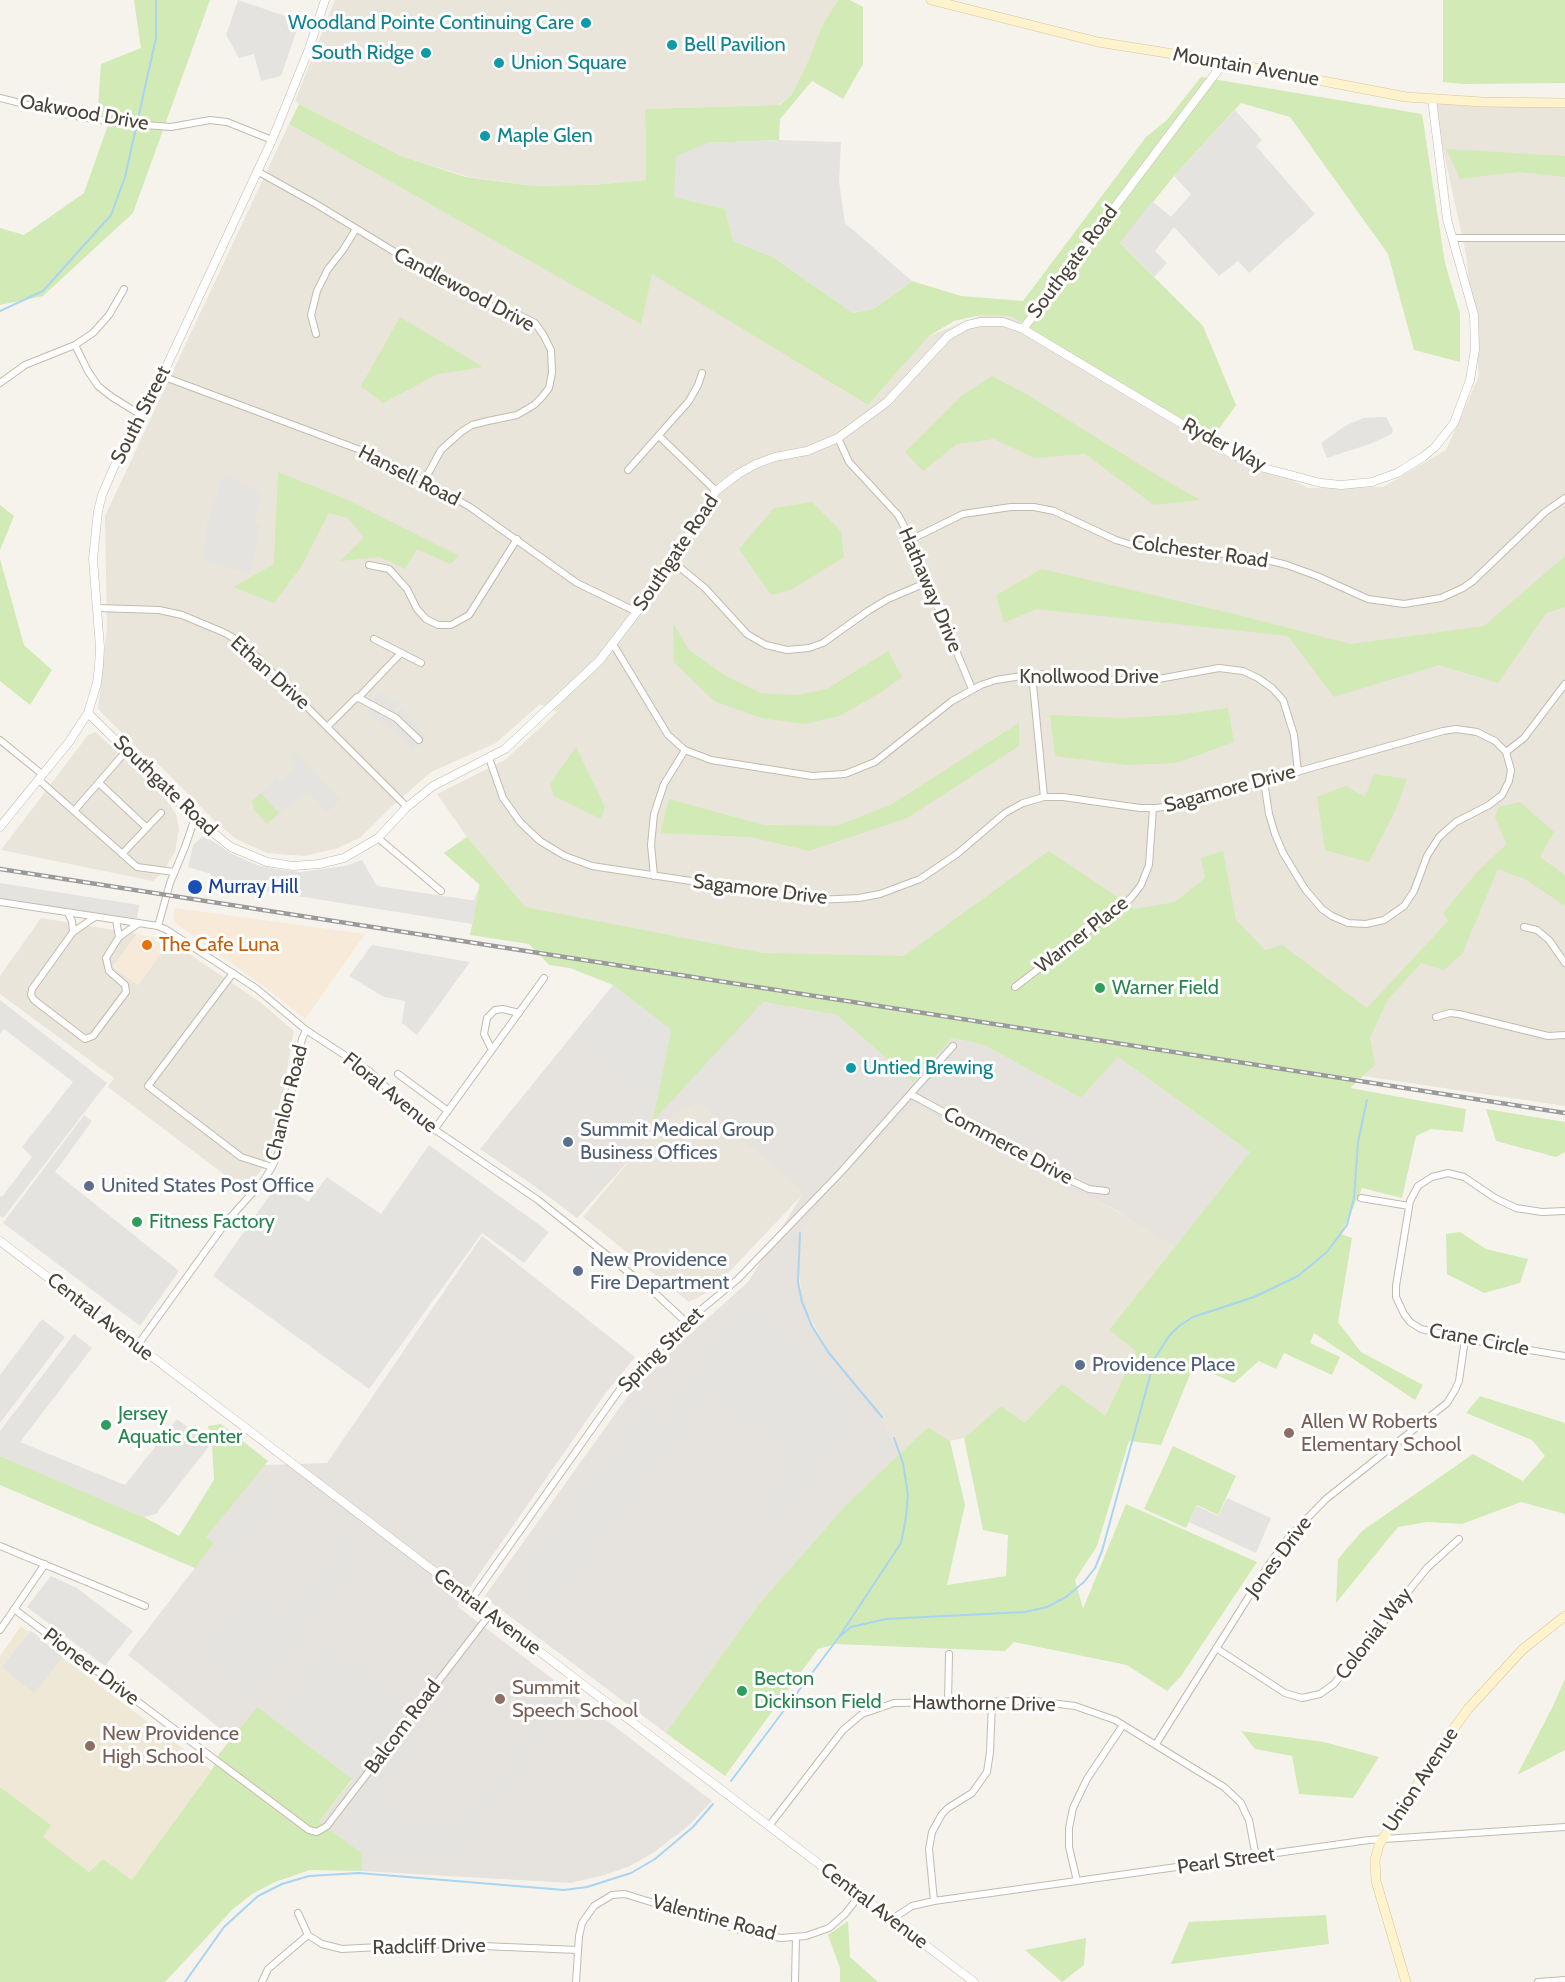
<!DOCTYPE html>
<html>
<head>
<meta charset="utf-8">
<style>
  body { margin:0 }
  canvas { display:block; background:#f6f3ec }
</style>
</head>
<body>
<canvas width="1565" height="1982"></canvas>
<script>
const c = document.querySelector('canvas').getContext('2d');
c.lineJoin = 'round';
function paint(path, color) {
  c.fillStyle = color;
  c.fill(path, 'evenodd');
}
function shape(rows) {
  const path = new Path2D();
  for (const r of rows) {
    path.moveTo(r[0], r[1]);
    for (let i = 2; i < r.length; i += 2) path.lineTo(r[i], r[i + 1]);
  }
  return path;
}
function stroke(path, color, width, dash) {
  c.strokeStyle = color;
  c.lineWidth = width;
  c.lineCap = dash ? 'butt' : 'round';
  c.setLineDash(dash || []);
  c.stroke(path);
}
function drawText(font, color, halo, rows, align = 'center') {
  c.font = font + ' Cabin,sans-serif';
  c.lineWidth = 6;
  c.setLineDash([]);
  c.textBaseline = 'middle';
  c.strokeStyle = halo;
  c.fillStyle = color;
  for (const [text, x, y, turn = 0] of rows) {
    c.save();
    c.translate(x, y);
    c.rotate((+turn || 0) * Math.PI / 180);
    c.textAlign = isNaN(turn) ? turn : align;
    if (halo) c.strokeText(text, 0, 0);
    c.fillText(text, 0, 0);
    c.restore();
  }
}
const residential = shape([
  [335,0,838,0,823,24,804,72,792,94,779,105,645,109,646,180,593,185,534,186,469,177,401,156,299,104,295,101],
  [1432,99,1565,101,1565,1106,1363,1076,1374,1065,469,912,480,885,444,853,467,837,437,794,505,760,557,712,540,704,496,743,431,772,389,809,361,837,338,848,305,856,267,853,236,839,218,824,153,759,150,761,98,709,107,628,105,516,289,124,640,323,652,273,868,405,929,336,981,315,1011,316,1211,440,1308,488,1383,487,1446,450,1479,376,1466,254],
  [96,732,165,798,176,814,179,829,175,852,163,872,153,881,1,850,88,735],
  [41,918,137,934,113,967,138,985,170,941,260,1002,294,1031,271,1158,245,1190,108,1087,114,1078,0,994,0,976],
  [699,1103,805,1192,712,1290,689,1302,583,1217,649,1137,670,1114],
  [914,1104,1145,1226,1175,1247,1109,1330,1137,1351,1104,1417,1024,1423,1001,1406,964,1438,950,1441,928,1427,900,1454,878,1412,828,1352,802,1302,798,1260,800,1233,829,1192]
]);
const commercial = shape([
  [175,908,365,934,305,1019,266,988,175,923,173,917],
  [137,934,170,941,138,985,113,968]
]);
const industrial = shape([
  [613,985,671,1030,652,1121,762,1002,837,1015,913,1082,952,1038,984,1045,1081,1098,1118,1057,1250,1152,1175,1247,1118,1211,1075,1190,914,1104,829,1192,800,1233,798,1282,812,1326,855,1385,878,1412,900,1454,845,1506,758,1605,666,1733,484,1597,641,1378,748,1282,804,1192,699,1103,671,1114,577,1218,533,1185,480,1149],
  [482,1236,635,1357,605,1394,457,1606,712,1801,688,1826,653,1853,630,1866,605,1875,570,1883,362,1871,362,1853,319,1822,352,1780,256,1708,232,1738,128,1655,214,1543,206,1537,263,1465,327,1463]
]);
const education = shape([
  [21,1626,211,1770,132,1881,103,1859,89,1872,42,1837,51,1825,0,1787,0,1656]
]);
const green = shape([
  [134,0,210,0,133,213,43,296,0,305,0,228,24,235,84,193,109,122,97,120,101,64,141,48],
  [838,0,850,0,863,7,863,64,843,99,812,81,780,119,779,140,707,143,675,197,725,209,733,241,773,257,853,313,875,308,912,281,961,296,1023,301,1146,137,1167,120,1201,77,1422,114,1445,263,1460,314,1460,362,1414,350,1388,254,1290,117,1241,103,1174,176,1120,243,1203,326,1236,405,1211,440,1011,316,981,315,954,321,929,336,868,405,652,274,641,324,289,124,299,104,401,156,466,177,534,186,593,185,646,180,645,109,780,105,792,94,804,71,823,24],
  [1443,0,1565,0,1565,83,1462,84,1443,82],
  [1446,149,1565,156,1565,177,1519,172,1460,179],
  [400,317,483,367,438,374,383,403,361,386],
  [992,376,1028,395,1155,474,1200,500,1154,505,1085,454,1034,458,994,439,957,444,923,471,905,452,961,396],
  [278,472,348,500,459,556,450,564,417,549,405,569,380,557,340,561,364,538,348,518,329,513,301,567,274,603,233,587,274,564],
  [812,502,841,531,844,557,791,590,771,595,739,549,774,508],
  [0,505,14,516,0,550],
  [1565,556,1565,607,1546,613,1498,683,1439,665,1334,697,1288,636,1036,609,1004,623,996,595,1042,569,1230,613,1351,644,1484,626],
  [0,559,24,645,52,670,30,705,0,681],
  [673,622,688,649,724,675,761,693,797,695,827,689,888,651,902,677,880,693,839,716,805,724,761,718,714,701,674,662],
  [1228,708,1234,742,1176,763,1127,765,1055,756,1050,715,1120,718,1176,715],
  [1019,723,1019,746,907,818,809,851,751,837,660,833,669,799,764,825,837,826,892,804],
  [576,747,605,807,601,819,554,796,550,784],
  [1374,774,1407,779,1395,811,1369,862,1325,850,1317,797,1346,786,1365,797],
  [261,793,279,813,267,824,254,810,252,801],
  [1520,802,1554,832,1540,857,1565,875,1565,906,1525,879,1498,869,1462,954,1444,970,1421,963,1388,999,1370,1038,1375,1065,1350,1088,1466,1109,1463,1132,1431,1129,1416,1136,1402,1198,1362,1188,1341,1234,1352,1238,1338,1322,1361,1352,1423,1385,1415,1400,1314,1333,1310,1343,1340,1357,1332,1375,1284,1353,1276,1369,1259,1361,1234,1383,1194,1365,1161,1445,1129,1441,1097,1546,1075,1580,1083,1609,1126,1504,1257,1562,1181,1676,1167,1691,1127,1665,1014,1642,1005,1651,836,1644,818,1649,725,1776,666,1733,758,1605,845,1506,928,1427,950,1441,965,1505,947,1585,1006,1576,1008,1535,983,1530,964,1438,1001,1406,1025,1423,1062,1384,1105,1416,1136,1351,1109,1330,1250,1152,1118,1057,1081,1098,984,1045,952,1038,913,1082,837,1015,763,1002,652,1122,671,1030,613,985,570,968,549,965,529,944,470,935,480,885,444,853,467,837,525,907,762,953,904,956,1049,851,1135,909,1175,902,1205,878,1201,858,1223,851,1236,920,1265,950,1282,945,1367,1008,1448,921,1443,913,1478,871,1507,844,1495,818,1498,807],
  [1486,1109,1565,1122,1565,1152,1556,1157,1496,1141],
  [1460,1232,1486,1249,1528,1259,1520,1283,1484,1293,1447,1274,1446,1234],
  [1480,1396,1565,1423,1565,1514,1521,1502,1462,1524,1427,1522,1398,1527,1336,1603,1338,1559,1362,1531,1473,1454,1523,1481,1545,1456,1532,1440,1466,1413],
  [221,1424,268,1461,206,1537,214,1543,195,1568,0,1485,0,1456,144,1517,179,1536,214,1480,212,1444,208,1426],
  [1173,1446,1236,1476,1218,1515,1197,1505,1186,1528,1144,1509],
  [1565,1679,1565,1750,1517,1775,1552,1708],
  [257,1707,352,1779,319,1822,362,1853,362,1871,310,1870,275,1882,252,1894,233,1909,165,1982,0,1982,0,1787,51,1825,43,1837,89,1872,103,1859,132,1880,213,1768,219,1754],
  [1241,1731,1324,1742,1379,1757,1353,1798,1299,1794,1292,1756,1255,1749],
  [1326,1915,1329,1944,1171,1964,1189,1922],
  [848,1921,850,1957,878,1982,840,1982,840,1968,828,1935],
  [1086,1938,1084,1965,1062,1982,1025,1950]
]);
const parking = shape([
  [238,0,300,21,281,76,261,81,254,54,239,58,226,35],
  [1235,110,1262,140,1256,146,1315,214,1249,273,1238,261,1219,276,1174,227,1155,251,1167,263,1154,277,1120,243,1152,201,1171,217,1191,194,1174,176],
  [779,140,841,142,839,181,845,223,912,281,875,308,853,313,773,257,733,241,725,209,674,197,676,156,707,143],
  [1386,417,1393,430,1392,434,1370,444,1327,458,1321,443,1345,426,1363,418],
  [224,474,261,492,255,524,260,525,250,574,203,560,207,524],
  [377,693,398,704,394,712,396,713,401,708,426,738,412,750,394,730,366,714],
  [295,751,340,800,327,812,307,790,280,814,261,793,276,778,280,782,297,766,290,757],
  [202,837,208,838,232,854,257,865,282,870,301,872,345,866,362,860,377,886,477,901,472,924,210,882,211,874,188,867,193,845],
  [0,883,139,905,137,919,0,898],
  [372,945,470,962,417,1035,402,1023,405,1001,384,997,349,976],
  [613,985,671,1030,657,1101,591,1196,576,1185,648,1095,573,1037],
  [0,1000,107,1083,3,1218,0,1216,0,1196,2,1197,32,1157,22,1147,73,1082,4,1029,0,1034],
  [84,1115,92,1121,55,1172,179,1271,140,1326,3,1223],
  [429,1145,549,1232,524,1263,482,1233,369,1389,213,1276,279,1182,308,1202,327,1177,381,1214],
  [746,1306,789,1340,792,1350,842,1387,840,1392,850,1404,851,1412,848,1420,852,1424,775,1526,756,1510,795,1456,709,1391,691,1424,548,1610,514,1584,646,1409,665,1424,681,1389],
  [42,1319,65,1337,0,1423,0,1375],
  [74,1334,92,1348,20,1442,125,1485,177,1419,210,1445,156,1514,144,1517,123,1509,0,1456,0,1431],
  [264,1476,283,1491,234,1555,215,1541],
  [1227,1498,1271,1518,1256,1553,1189,1522,1197,1506,1218,1516],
  [342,1537,363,1553,253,1697,199,1655,248,1592,280,1616,305,1583,312,1587,332,1560,327,1556],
  [51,1576,77,1588,133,1631,105,1666,27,1607],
  [31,1631,63,1657,34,1693,2,1667],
  [327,1648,407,1708,354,1776,276,1718],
  [548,1709,559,1718,455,1855,361,1849,335,1829,415,1723,428,1733,380,1797,429,1835,435,1828,449,1838]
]);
const stream = shape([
  [0,311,43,291,111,215,125,177,156,38,156,0],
  [800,1233,798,1282,802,1302,812,1326,828,1352,882,1417],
  [839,1637,851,1627,886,1619,1025,1612,1047,1607,1066,1597,1084,1582,1095,1568,1102,1551,1155,1358,1169,1336,1179,1326,1193,1317,1254,1297,1298,1276,1327,1252,1347,1225,1354,1198,1358,1142,1367,1100],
  [731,1781,839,1637,901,1543,906,1517,908,1495,903,1463,894,1438],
  [185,1982,224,1927,258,1896,282,1884,309,1876,359,1873,564,1890,587,1887,631,1873,655,1859,693,1827,713,1804]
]);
const minor = shape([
  [0,98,64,114,119,123,171,127,210,120,227,122,272,140],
  [257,171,316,204,462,293,482,303,519,315,535,323,544,336,551,350,552,373,549,388,542,397,534,405,517,415,488,421,472,425,461,432,441,450,424,481],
  [1452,238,1565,238],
  [316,334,311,315,317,291,328,269,343,250,356,229],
  [75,345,88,371,98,386,112,397,141,415],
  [162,376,371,454,424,481,470,507,577,583,637,612],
  [0,383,25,365,75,345,93,333,109,315,124,289],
  [659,436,716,491],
  [838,438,849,462,898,515,905,528,972,689],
  [628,470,689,401,698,385,702,373],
  [910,540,963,514,1011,507,1034,507,1054,511,1116,540,1132,545,1255,557,1287,565,1317,576,1368,599,1404,604,1441,598,1463,588,1473,581,1545,512,1565,498],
  [672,561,705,588,747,634,766,645,787,650,809,648,823,643,868,611,888,599,928,582],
  [369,565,389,569,407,589,417,609,426,619,438,625,451,625,469,615,517,539],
  [97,608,159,610,182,615,225,633,245,645,407,807],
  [374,639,421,663],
  [613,644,668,735,685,750,711,760,812,776,845,774,875,762,952,701,981,685,996,680,1028,675,1047,674,1110,680,1153,680,1219,668,1243,671,1258,678,1272,688,1283,700,1294,735,1298,772],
  [1032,674,1044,797],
  [358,698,401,653],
  [327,727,357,697,396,718,419,740],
  [0,740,43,775],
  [1506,752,1524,738,1565,684],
  [489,758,503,798,520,822,540,841,565,856,592,866,816,900,859,898,880,894,920,879,957,854,1005,813,1023,803,1044,797,1063,797,1140,808,1156,808,1180,805,1264,781,1443,731,1456,729,1477,732,1495,741,1506,752,1511,770,1509,781,1502,795,1489,805,1456,822,1439,837,1427,856,1414,891,1404,906,1384,920,1366,924,1348,923,1332,916,1322,909,1305,889,1283,853,1275,834,1269,814,1264,781],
  [39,780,137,867,174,872],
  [99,783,147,828],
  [74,811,127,750],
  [378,838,441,891],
  [122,854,161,813],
  [654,876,651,845,654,814,664,784,685,750],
  [0,902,158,926,167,930,257,989,306,1030,369,1071,388,1089,406,1110,538,1200,657,1295,686,1322],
  [68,913,72,921,73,932,32,989,31,995,34,1000,85,1039,93,1036,126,992,125,985,109,971,106,958,119,937,139,923],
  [116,920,119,937],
  [158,926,170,883,185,847,195,818],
  [1524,927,1537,930,1549,940,1565,963],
  [73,932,95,917],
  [233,973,148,1086,241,1157,272,1167],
  [1015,987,1131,898,1141,885,1149,865,1153,808],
  [1436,1017,1450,1013,1459,1014,1548,1036,1565,1035],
  [492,1050,484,1034,487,1018,495,1010,503,1009,519,1013],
  [398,1074,448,1111],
  [912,1095,1074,1182,1089,1189,1106,1191],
  [434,1130,544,978],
  [1361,1198,1409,1206],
  [1565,1211,1542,1212,1516,1208,1495,1198,1464,1177,1448,1173,1432,1177,1418,1186,1410,1201,1396,1286,1396,1297,1404,1314,1410,1322,1421,1329,1465,1339,1565,1356],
  [137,1346,227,1221,264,1180,272,1167,280,1149,302,1039,306,1030],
  [0,1546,145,1606],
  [471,1600,625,1382,686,1322,738,1279,842,1171,953,1046],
  [14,1609,309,1830,317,1832,327,1826,490,1614],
  [0,1630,45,1564],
  [1216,1648,1285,1693,1302,1698,1320,1694,1334,1684,1427,1568,1459,1539],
  [948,1702,949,1654],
  [1156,1744,1270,1563,1289,1537,1326,1499,1447,1403,1455,1390,1459,1381,1465,1339],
  [769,1826,843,1730,862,1714,894,1703,1035,1701,1075,1706,1115,1720,1224,1787,1241,1803,1245,1812,1249,1820,1256,1857],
  [1077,1881,1069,1847,1069,1828,1073,1808,1087,1779,1123,1725],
  [934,1901,929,1849,932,1832,942,1814,948,1808,972,1793,987,1772,990,1752,992,1702],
  [298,1913,308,1935,322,1944,342,1949,435,1944,578,1950],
  [892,1919,912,1906,934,1901,1369,1840,1565,1827],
  [262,1982,268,1969,308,1935],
  [576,1982,579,1936,582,1923,594,1906,612,1895,625,1894,737,1929,757,1934,781,1938,806,1936,829,1928,845,1914,860,1895],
  [795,1982,796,1937],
  [1538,1982,1565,1980]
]);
const tertiary = shape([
  [1023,329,1224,62],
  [88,713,195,818,231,847,267,862,293,866,319,864,344,858,378,838,407,807,433,786,505,749,599,661,649,596,716,491,738,474,756,464,775,457,807,451,838,438,887,402,948,336,967,325,981,322,1003,322,1023,329,1234,455,1264,468,1321,483,1341,485,1372,482,1397,473,1423,457,1435,447,1454,423,1470,380,1475,349,1474,315,1447,219,1432,99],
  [0,827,69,742,88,713,97,683,99,666,100,647,93,559,98,511,102,495,114,467,162,376,272,140,309,49,325,0],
  [0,1241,974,1982]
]);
const secondary = shape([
  [931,0,1098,42,1224,62,1406,97,1483,102,1565,103],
  [1406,1982,1376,1881,1375,1860,1379,1845,1446,1739,1468,1709,1522,1650,1565,1616]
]);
const rail = shape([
  [0,869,1565,1113]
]);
const markers = [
  [586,23,6,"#0f9aa8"],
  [672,45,6,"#0f9aa8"],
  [426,53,6,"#0f9aa8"],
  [499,63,6,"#0f9aa8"],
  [485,136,6,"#0f9aa8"],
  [195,887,8,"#1a4fb4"],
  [147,945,6,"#e8710a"],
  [1100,988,6,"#2e9e5b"],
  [851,1068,6,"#0f9aa8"],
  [568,1142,6,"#5c6f8a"],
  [89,1186,6,"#5c6f8a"],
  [137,1222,6,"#2e9e5b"],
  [578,1271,6,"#5c6f8a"],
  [1080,1365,6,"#5c6f8a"],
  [106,1425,6,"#2e9e5b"],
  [1289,1433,6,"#8d6e63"],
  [742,1691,6,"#2e9e5b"],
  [500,1699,6,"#8d6e63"],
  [90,1746,6,"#8d6e63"]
];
const cultureNames = [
  ["Woodland Pointe Continuing Care",574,23,"right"],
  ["Bell Pavilion",684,45],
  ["South Ridge",414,53,"right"],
  ["Union Square",511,63],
  ["Maple Glen",497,136],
  ["Untied Brewing",863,1068]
];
const streetNames = [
  ["Mountain Avenue",1246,67,10],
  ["Oakwood Drive",84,113,10],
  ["Southgate Road",1073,262,-53],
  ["Candlewood Drive",464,290,28],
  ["South Street",141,415,-63],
  ["Ryder Way",1224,445,28],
  ["Hansell Road",409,476,27],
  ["Colchester Road",1200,552,8],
  ["Southgate Road",676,553,-56],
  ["Hathaway Drive",930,590,67],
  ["Ethan Drive",270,673,42],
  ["Knollwood Drive",1089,677],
  ["Southgate Road",165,786,44],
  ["Sagamore Drive",1230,789,-15],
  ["Sagamore Drive",760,890,7],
  ["Warner Place",1082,935,-38],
  ["Floral Avenue",390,1093,39],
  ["Chanlon Road",287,1103,-76],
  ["Commerce Drive",1008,1146,28],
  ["Central Avenue",100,1317,38],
  ["Crane Circle",1479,1340,11],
  ["Spring Street",661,1350,-45],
  ["Jones Drive",1279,1557,-53],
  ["Central Avenue",487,1612,37],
  ["Colonial Way",1374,1634,-52],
  ["Pioneer Drive",91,1667,37],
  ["Hawthorne Drive",984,1704,1],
  ["Balcom Road",403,1727,-53],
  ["Union Avenue",1421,1780,-57],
  ["Pearl Street",1226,1861,-8],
  ["Central Avenue",874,1906,37],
  ["Valentine Road",714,1918,15],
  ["Radcliff Drive",429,1947,-1]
];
const transitNames = [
  ["Murray Hill",208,887]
];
const foodNames = [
  ["The Cafe Luna",159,945]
];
const leisureNames = [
  ["Warner Field",1112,988],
  ["Fitness Factory",149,1222],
  ["Jersey",118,1414],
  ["Aquatic Center",118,1437],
  ["Becton",754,1679],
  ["Dickinson Field",754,1702]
];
const serviceNames = [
  ["Summit Medical Group",580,1130],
  ["Business Offices",580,1153],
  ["United States Post Office",101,1186],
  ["New Providence",590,1260],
  ["Fire Department",590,1283],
  ["Providence Place",1092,1365]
];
const educationNames = [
  ["Allen W Roberts",1301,1422],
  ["Elementary School",1301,1445],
  ["Summit",512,1688],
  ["Speech School",512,1711],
  ["New Providence",102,1734],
  ["High School",102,1757]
];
paint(residential, '#eae5da');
paint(commercial, '#f7ead8');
paint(industrial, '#e6e2dd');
paint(education, '#efe8d6');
paint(green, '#d2eab5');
paint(parking, '#e5e3e0');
stroke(stream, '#a9d4f2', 2);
stroke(minor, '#c2bbae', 8);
stroke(tertiary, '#c2bbae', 9);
stroke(secondary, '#d6c79b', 10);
stroke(minor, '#fff', 6);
stroke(tertiary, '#fff', 8);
stroke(secondary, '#fff3cd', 9);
stroke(rail, '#9a9a9a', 4.5);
stroke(rail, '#fff', 2, [7]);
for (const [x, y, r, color] of markers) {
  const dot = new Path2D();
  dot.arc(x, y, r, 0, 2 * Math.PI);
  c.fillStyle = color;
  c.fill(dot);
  stroke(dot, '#fff', 2);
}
drawText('20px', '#0d838f', '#fff', cultureNames, 'left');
drawText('20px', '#4b4439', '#fff', streetNames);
drawText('20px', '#164399', '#fff', transitNames, 'left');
drawText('20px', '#c56008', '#fff', foodNames, 'left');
drawText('20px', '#27864d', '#fff', leisureNames, 'left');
drawText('20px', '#4e5e75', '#fff', serviceNames, 'left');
drawText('20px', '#785e54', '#fff', educationNames, 'left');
</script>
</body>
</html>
